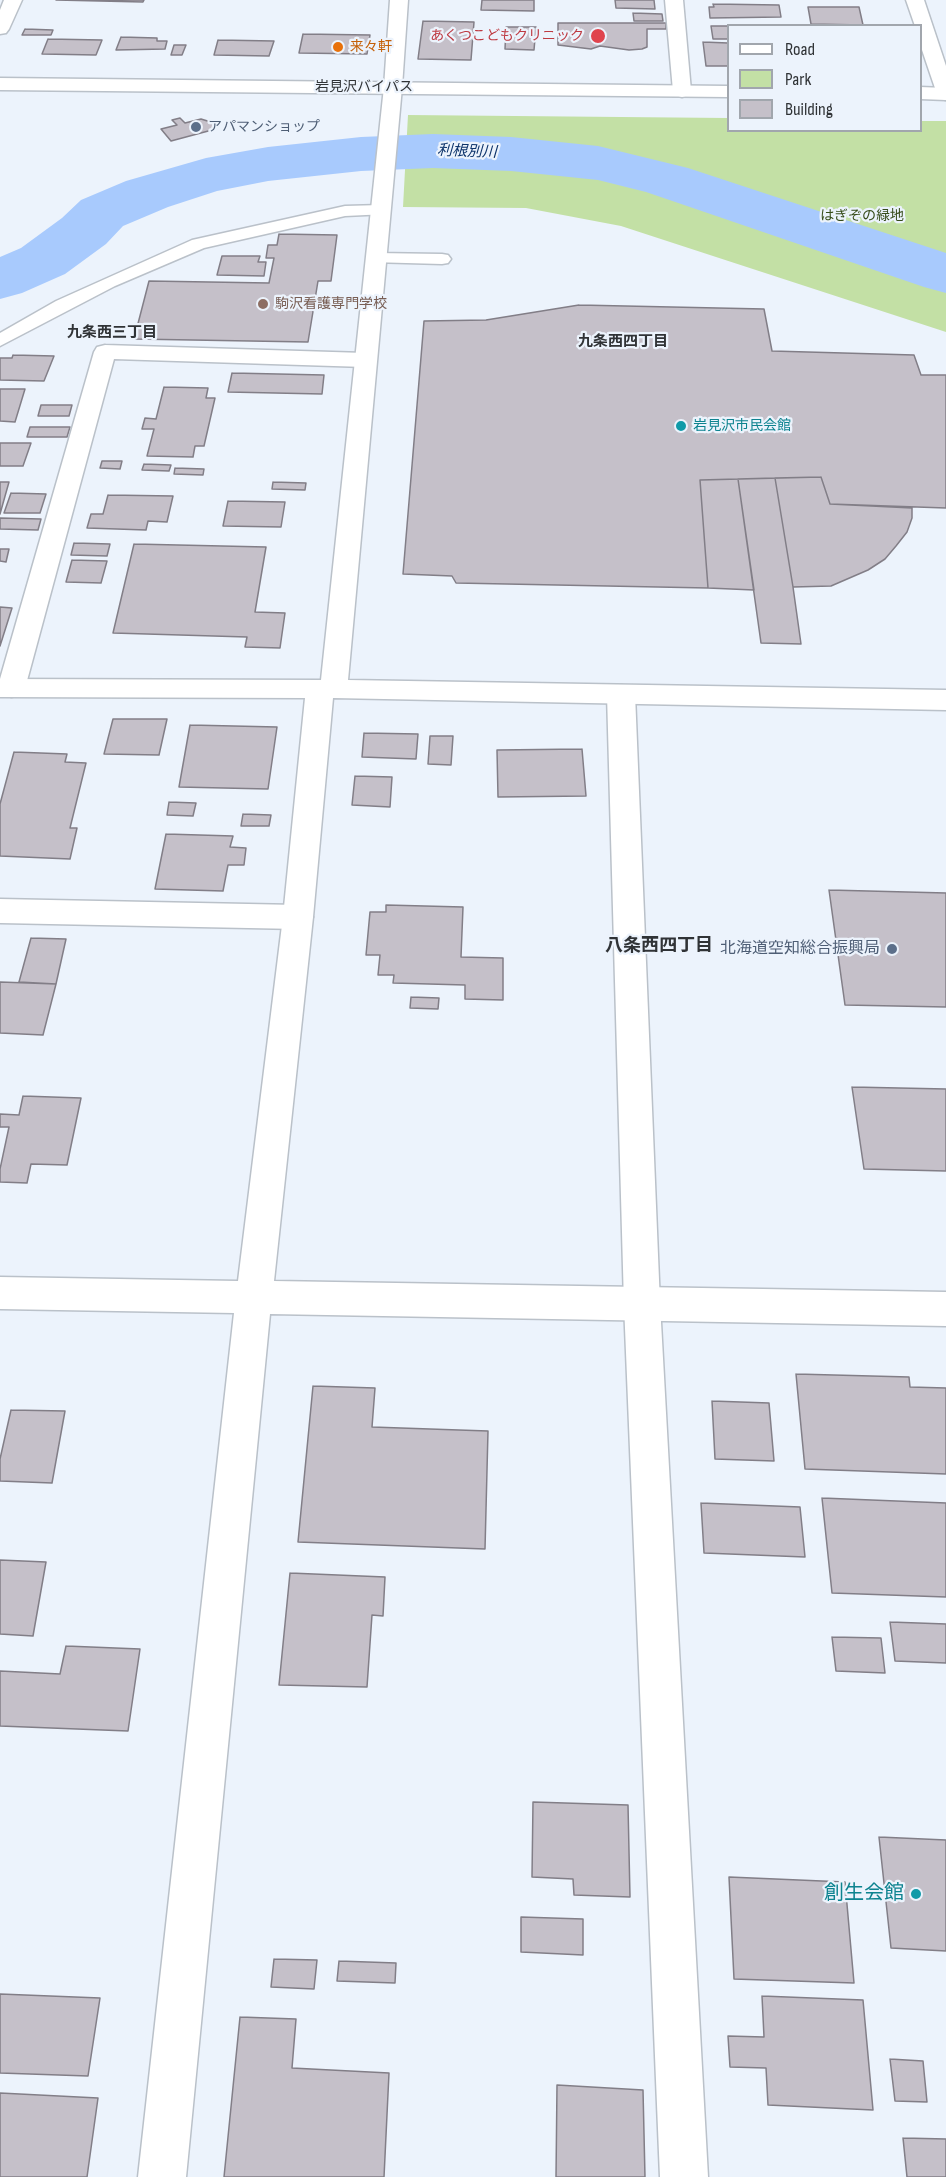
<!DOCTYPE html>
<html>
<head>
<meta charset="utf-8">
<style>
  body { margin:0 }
  #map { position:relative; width:946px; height:2177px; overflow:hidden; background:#ecf3fc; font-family:"Sofia Sans Condensed",sans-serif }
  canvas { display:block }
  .legend { position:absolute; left:727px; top:24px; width:195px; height:108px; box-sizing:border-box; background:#ecf3fc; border:2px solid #a1a6ad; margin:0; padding:8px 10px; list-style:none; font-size:18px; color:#303336 }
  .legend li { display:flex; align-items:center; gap:12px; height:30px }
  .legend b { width:30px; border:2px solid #a1a6ad }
</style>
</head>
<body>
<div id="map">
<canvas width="946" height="2177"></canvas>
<ul class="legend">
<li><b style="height:8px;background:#fff"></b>Road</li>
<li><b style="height:16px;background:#c3e0a5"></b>Park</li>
<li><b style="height:16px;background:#c5c0c9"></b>Building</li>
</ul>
</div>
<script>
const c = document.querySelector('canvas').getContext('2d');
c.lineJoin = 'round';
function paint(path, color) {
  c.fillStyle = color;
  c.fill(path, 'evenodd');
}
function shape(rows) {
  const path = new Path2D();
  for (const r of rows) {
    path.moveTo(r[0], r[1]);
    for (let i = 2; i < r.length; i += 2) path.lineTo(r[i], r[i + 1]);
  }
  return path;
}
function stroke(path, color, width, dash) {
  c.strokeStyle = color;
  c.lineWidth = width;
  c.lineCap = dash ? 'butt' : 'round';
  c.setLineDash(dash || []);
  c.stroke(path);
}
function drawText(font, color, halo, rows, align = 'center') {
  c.font = font + ' "Sofia Sans Condensed","Noto Sans JP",sans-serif';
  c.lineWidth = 4.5;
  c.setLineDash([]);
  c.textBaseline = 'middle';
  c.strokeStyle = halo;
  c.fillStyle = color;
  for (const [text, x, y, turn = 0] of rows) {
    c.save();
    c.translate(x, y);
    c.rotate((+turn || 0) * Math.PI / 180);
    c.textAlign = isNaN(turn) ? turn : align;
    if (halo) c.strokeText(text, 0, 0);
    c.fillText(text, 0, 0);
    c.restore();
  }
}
const green = shape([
  [408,115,728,118,728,130,920,130,921,121,946,121,946,332,621,226,526,208,403,207]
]);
const river = shape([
  [433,134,511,137,598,146,688,168,946,253,946,293,924,287,646,192,598,180,511,171,433,168,361,171,268,181,217,191,168,207,123,226,106,244,65,274,22,293,0,299,0,257,21,248,62,218,81,200,126,181,206,158,268,147,361,137,433,134]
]);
const building = shape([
  [56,0,144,0,143,2,56,0],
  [482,0,534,0,534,11,481,10,482,0],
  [615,0,654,0,655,9,616,8,615,0],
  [713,4,779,5,781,17,710,18,709,7,714,7,713,4],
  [808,7,859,7,863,25,811,24,808,7],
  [633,13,662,14,663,21,634,21,633,13],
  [423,21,474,22,471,60,418,59,423,21],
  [558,23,666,23,666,29,647,29,647,47,642,49,629,50,600,46,591,49,558,45,558,23],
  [711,26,728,26,728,39,713,39,711,26],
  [506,27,536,27,534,50,505,49,506,27],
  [25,29,53,30,51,35,22,35,25,29],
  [303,34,370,35,367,54,299,53,303,34],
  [121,37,157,38,157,41,167,41,165,49,116,50,121,37],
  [48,39,102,40,96,55,42,54,48,39],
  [218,40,274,41,269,56,214,55,218,40],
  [703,42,728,43,728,66,706,66,703,42],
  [174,45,186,45,182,55,171,55,174,45],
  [180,118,185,123,201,119,214,123,212,130,171,141,161,129,177,125,172,120,180,118],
  [279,234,337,235,331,281,318,281,308,342,134,339,149,281,269,283,274,258,266,258,268,245,277,245,279,234],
  [222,256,260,256,258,262,266,262,264,276,217,275,222,256],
  [579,305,764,309,772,351,914,355,921,375,946,375,946,508,830,504,821,477,700,480,708,588,456,583,452,576,403,574,424,321,486,320,579,305],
  [13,355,54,356,44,381,0,380,0,358,12,358,13,355],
  [232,373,324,375,322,394,228,392,232,373],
  [164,387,208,388,206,398,215,398,204,446,195,446,193,457,147,456,154,429,142,429,145,418,156,419,164,387],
  [0,389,25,389,15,422,0,421,0,389],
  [41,405,72,405,69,416,38,416,41,405],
  [30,427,70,427,67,437,27,437,30,427],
  [0,443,31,443,23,466,0,466,0,443],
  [102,461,122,461,120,469,100,468,102,461],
  [144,464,171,465,169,471,142,470,144,464],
  [175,468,204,469,203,475,174,474,175,468],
  [821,477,830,504,912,508,912,518,907,532,896,546,885,559,868,570,831,586,793,587,775,478,821,477],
  [775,478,793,587,801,644,761,643,738,479,775,478],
  [738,479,754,590,708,588,700,480,738,479],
  [0,482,9,482,0,514,0,482],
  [273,482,306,483,305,490,272,489,273,482],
  [11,493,46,494,40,513,4,513,11,493],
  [108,495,173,496,167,522,148,521,146,530,87,528,91,514,103,514,108,495],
  [228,501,285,502,281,527,223,526,228,501],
  [0,518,41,519,38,530,0,529,0,518],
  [74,543,110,544,107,556,71,555,74,543],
  [134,544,266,547,255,612,285,613,280,648,245,647,247,637,113,633,134,544],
  [0,549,9,549,6,562,0,561,0,549],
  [72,560,107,561,101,583,66,582,72,560],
  [0,607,12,608,0,646,0,607],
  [113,719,167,719,159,755,104,754,113,719],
  [190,725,277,727,268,789,179,787,190,725],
  [364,733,418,734,416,759,362,757,364,733],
  [430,736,453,736,451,765,428,764,430,736],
  [582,749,586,796,498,797,497,750,582,749],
  [14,752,67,754,65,762,86,763,70,828,77,828,70,859,0,856,0,804,14,752],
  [355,776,392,777,390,807,352,805,355,776],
  [169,802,196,803,193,816,167,815,169,802],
  [243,814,271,815,269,826,241,826,243,814],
  [166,834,233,836,230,847,246,848,244,865,228,865,223,891,155,889,166,834],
  [829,890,946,893,946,1007,845,1005,829,890],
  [386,905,463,907,461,957,503,958,503,1000,465,999,465,985,393,983,394,975,378,975,380,955,366,955,370,912,386,912,386,905],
  [31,938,66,939,56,984,19,982,31,938],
  [0,982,56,984,43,1035,0,1033,0,982],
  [411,997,439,998,438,1009,410,1008,411,997],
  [852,1087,946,1089,946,1171,864,1169,852,1087],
  [23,1096,81,1098,67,1165,31,1164,27,1183,0,1182,0,1169,9,1127,0,1127,0,1114,19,1115,23,1096],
  [796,1374,909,1377,910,1387,946,1388,946,1474,805,1469,796,1374],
  [313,1386,375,1388,372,1427,488,1431,485,1549,298,1542,313,1386],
  [712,1401,769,1403,774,1461,715,1459,712,1401],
  [11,1410,65,1411,52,1483,0,1481,0,1459,11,1410],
  [822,1498,946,1503,946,1597,832,1593,822,1498],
  [701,1503,800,1507,805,1557,704,1553,701,1503],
  [0,1560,46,1562,33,1636,0,1634,0,1560],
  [290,1573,385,1577,383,1616,372,1615,367,1687,279,1685,290,1573],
  [890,1622,946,1624,946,1663,895,1661,890,1622],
  [832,1637,881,1638,885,1673,836,1671,832,1637],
  [66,1646,140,1649,128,1731,0,1726,0,1671,60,1674,66,1646],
  [533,1802,628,1805,630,1897,574,1895,573,1879,532,1877,533,1802],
  [879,1837,946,1840,946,1951,891,1948,879,1837],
  [729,1877,845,1882,854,1983,734,1979,729,1877],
  [521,1917,583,1919,583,1955,521,1952,521,1917],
  [274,1959,317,1960,314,1989,271,1987,274,1959],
  [339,1961,396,1963,395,1983,337,1981,339,1961],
  [0,1994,100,1998,88,2076,0,2073,0,1994],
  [762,1996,863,2000,873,2110,768,2105,766,2068,730,2067,728,2036,764,2037,762,1996],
  [240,2017,296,2019,292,2068,389,2073,384,2177,224,2177,240,2017],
  [890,2059,923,2061,927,2102,895,2101,890,2059],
  [557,2085,643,2090,645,2177,556,2177,557,2085],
  [0,2093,98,2098,87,2177,0,2177,0,2093],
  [903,2138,946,2139,946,2177,907,2177,903,2138]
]);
const lane = shape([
  [381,205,389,210,387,214,345,216,204,248,115,286,0,346,0,333,56,301,192,240,345,206,381,205],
  [376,253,442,254,448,255,451,259,448,263,442,264,370,262,367,258,370,254,376,253]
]);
const street = shape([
  [4,0,22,0,9,29,6,33,0,34,0,10,4,0],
  [390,0,408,0,402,87,400,91,393,93,386,91,384,87,390,0],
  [665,0,683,0,691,91,689,95,682,97,675,95,673,91,665,0],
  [906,0,924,0,946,66,946,100,939,98,937,94,920,44,920,26,915,26,906,0],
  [105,345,365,353,373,355,376,360,373,365,365,367,114,359,25,688,21,695,11,697,0,692,0,679,94,352,97,347,105,345],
  [621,685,631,687,635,694,660,1304,708,2177,660,2177,624,1304,607,694,611,687,621,685],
  [0,899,298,905,309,909,313,917,309,925,298,929,0,923,0,899]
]);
const secondary = shape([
  [393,81,400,83,402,87,348,680,946,690,946,710,333,698,313,917,274,1281,946,1292,946,1326,270,1314,186,2177,138,2177,234,1313,0,1309,0,1277,238,1281,283,917,305,698,0,697,0,679,321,680,384,87,386,83,393,81]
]);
const highway = shape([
  [0,78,728,86,728,97,0,90,0,78],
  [920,87,946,88,946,100,920,99,920,87]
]);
const markers = [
  [598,36,8,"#e0444e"],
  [338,47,6,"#e8710a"],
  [196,127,6,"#5c6f8a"],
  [263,304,6,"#8d6e63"],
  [681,426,6,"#0f9aa8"],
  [892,949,6,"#5c6f8a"],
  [916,1894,6,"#0f9aa8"]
];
const farHealthnames = [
  ["あくつこどもクリニック",584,36]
];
const farFoodnames = [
  ["来々軒",350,47]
];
const farStreetnames = [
  ["岩見沢バイパス",364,87]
];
const farServicenames = [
  ["アパマンショップ",208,127]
];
const farParknames = [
  ["はぎぞの緑地",862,216]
];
const farEducationnames = [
  ["駒沢看護専門学校",275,304]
];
const farCulturenames = [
  ["岩見沢市民会館",693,426]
];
const farWaternames = [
  ["利根別川",467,152,2]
];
const farNeighbourhoodnames = [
  ["九条西三丁目",112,333],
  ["九条西四丁目",623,342]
];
const serviceNames = [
  ["北海道空知総合振興局",880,949]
];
const neighbourhoodNames = [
  ["八条西四丁目",659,946]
];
const nearCulturenames = [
  ["創生会館",904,1894]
];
paint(green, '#c3e0a5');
paint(river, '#a8cafd');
paint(building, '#c5c0c9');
stroke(building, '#827e87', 1.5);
stroke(lane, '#bac1c9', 3);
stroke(street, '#bac1c9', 3);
stroke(secondary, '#bac1c9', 3);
stroke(highway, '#bac1c9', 3);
paint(lane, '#fff');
paint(street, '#fff');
paint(secondary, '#fff');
paint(highway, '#fff');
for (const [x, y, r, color] of markers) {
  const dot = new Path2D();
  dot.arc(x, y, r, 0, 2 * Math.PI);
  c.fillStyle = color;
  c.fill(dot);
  stroke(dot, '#ecf3fc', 2);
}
drawText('14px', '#be3a42', '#ecf3fc', farHealthnames, 'right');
drawText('14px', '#c56008', '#ecf3fc', farFoodnames, 'left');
drawText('14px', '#303336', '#ecf3fc', farStreetnames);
drawText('14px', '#4e5e75', '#ecf3fc', farServicenames, 'left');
drawText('14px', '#364c1a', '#ecf3fc', farParknames);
drawText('14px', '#785e54', '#ecf3fc', farEducationnames, 'left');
drawText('14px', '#0d838f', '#ecf3fc', farCulturenames, 'left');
drawText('italic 15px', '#0c336a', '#ecf3fc', farWaternames);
drawText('bold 15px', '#303336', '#ecf3fc', farNeighbourhoodnames);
drawText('16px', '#4e5e75', '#ecf3fc', serviceNames, 'right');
drawText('bold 18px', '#303336', '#ecf3fc', neighbourhoodNames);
drawText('20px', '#0d838f', '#ecf3fc', nearCulturenames, 'right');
</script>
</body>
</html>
